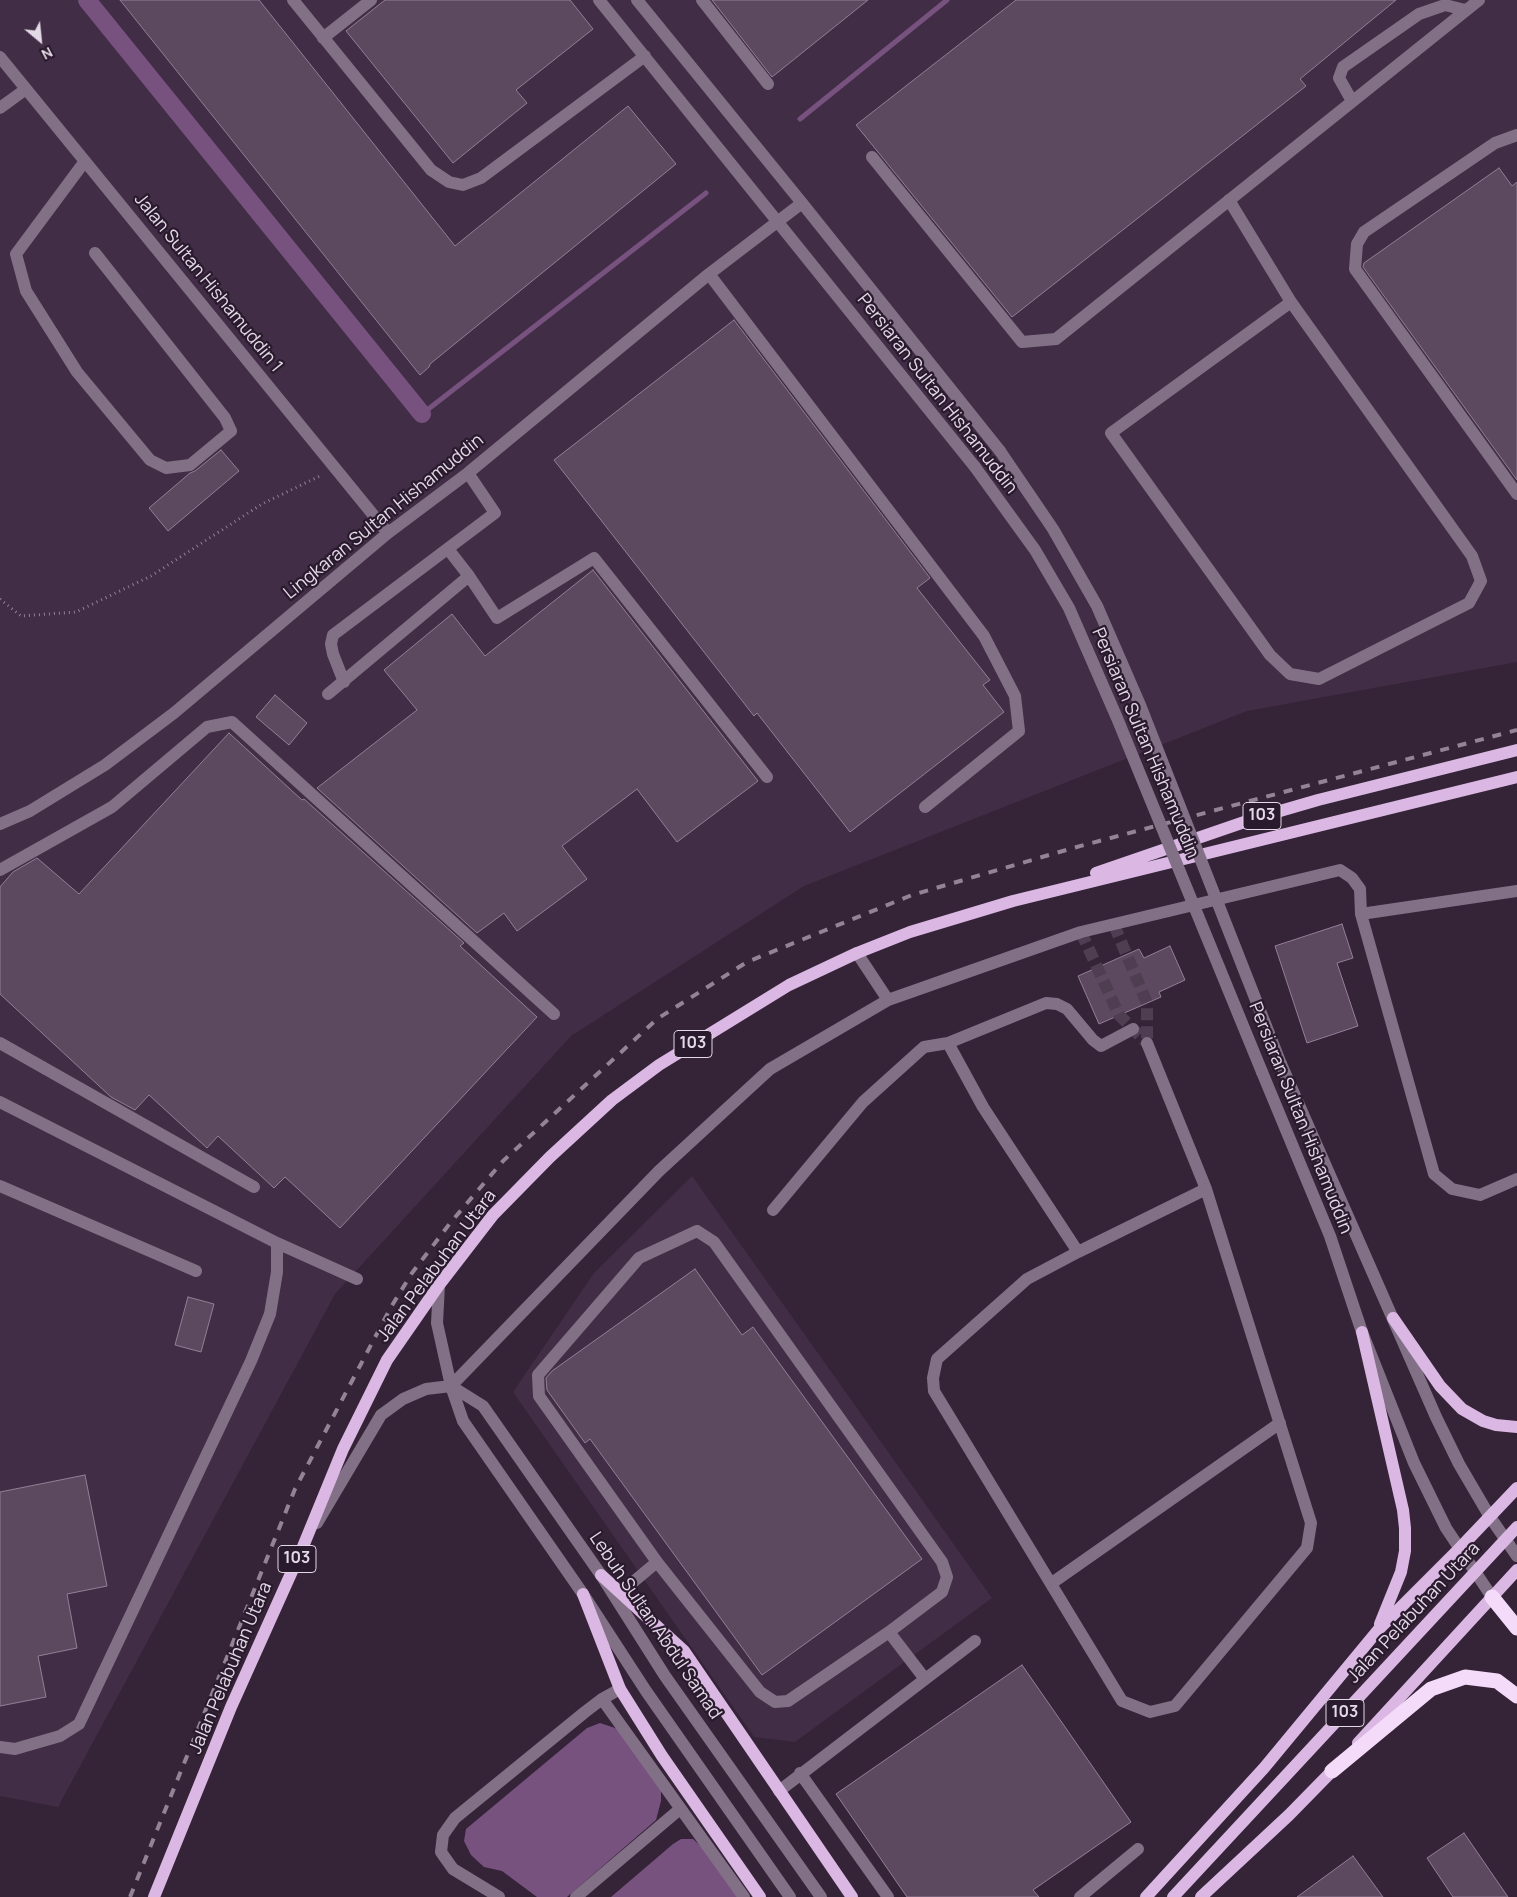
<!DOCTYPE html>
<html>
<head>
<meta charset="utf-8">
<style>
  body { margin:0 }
  #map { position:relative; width:1517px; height:1897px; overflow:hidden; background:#352338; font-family:Manrope,sans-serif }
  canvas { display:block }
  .north { position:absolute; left:15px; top:15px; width:50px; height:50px; -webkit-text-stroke:4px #2a1a2e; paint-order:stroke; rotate:152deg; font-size:14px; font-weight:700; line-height:20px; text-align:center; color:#e4d9e6 }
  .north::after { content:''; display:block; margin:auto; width:18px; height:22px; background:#e4d9e6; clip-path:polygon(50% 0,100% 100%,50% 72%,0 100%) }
</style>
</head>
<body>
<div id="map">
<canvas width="1517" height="1897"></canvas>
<div class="north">N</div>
</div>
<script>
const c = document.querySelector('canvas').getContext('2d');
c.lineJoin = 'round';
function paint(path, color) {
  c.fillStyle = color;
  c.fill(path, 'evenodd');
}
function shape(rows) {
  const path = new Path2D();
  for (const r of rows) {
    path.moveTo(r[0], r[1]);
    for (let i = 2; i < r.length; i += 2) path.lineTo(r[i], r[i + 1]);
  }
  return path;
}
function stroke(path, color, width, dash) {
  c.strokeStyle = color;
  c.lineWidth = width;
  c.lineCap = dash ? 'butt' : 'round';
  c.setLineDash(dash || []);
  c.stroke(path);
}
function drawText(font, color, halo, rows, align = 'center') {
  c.font = font + ' Manrope,sans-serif';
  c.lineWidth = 4.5;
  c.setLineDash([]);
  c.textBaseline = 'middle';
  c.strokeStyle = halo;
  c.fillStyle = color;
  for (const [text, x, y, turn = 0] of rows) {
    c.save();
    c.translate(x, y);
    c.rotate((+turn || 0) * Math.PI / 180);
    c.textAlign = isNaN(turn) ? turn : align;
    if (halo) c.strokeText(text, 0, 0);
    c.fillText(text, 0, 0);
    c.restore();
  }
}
const built = shape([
  [0,0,1517,0,1517,662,1247,711,804,886,571,1036,335,1294,58,1807,0,1796],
  [692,1176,992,1598,795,1742,754,1737,513,1392,594,1273]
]);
const water = shape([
  [600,1723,615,1728,627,1737,661,1789,661,1801,656,1820,567,1897,537,1897,502,1871,484,1867,471,1855,464,1841,466,1829,587,1728],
  [681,1839,693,1839,704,1849,739,1897,611,1897,673,1844]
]);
const stream = shape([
  [800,119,947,0],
  [422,414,706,193]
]);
const canal = shape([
  [87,0,422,414]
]);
const building = shape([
  [120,0,259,0,455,246,628,106,676,164,430,364,429,367,420,375,120,0],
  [385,0,570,0,593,29,516,90,527,103,453,163,346,31,385,0],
  [712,0,868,0,772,77,712,0],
  [1016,0,1396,0,1300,79,1306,86,1012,317,856,125,1016,0],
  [1499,168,1512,186,1517,182,1517,480,1363,267,1364,263,1499,168],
  [734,320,930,578,917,588,990,680,983,685,1004,712,850,832,757,713,754,716,554,460,734,320],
  [221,450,239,471,168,531,149,508,190,473,195,471,221,450],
  [593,570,758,781,677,842,637,789,562,846,587,879,517,931,504,913,477,933,317,788,417,710,384,670,452,614,485,656,593,570],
  [275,695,307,723,289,745,256,717,275,695],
  [229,733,302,800,304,799,464,943,460,946,537,1017,340,1228,285,1177,274,1188,218,1136,207,1148,149,1095,135,1110,111,1097,0,994,0,887,13,872,37,858,79,894,229,733],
  [1342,924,1353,958,1337,963,1358,1026,1307,1043,1275,946,1342,924],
  [1170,946,1185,980,1159,992,1161,997,1099,1024,1078,976,1139,949,1144,958,1170,946],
  [695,1269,742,1335,753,1327,922,1559,762,1675,590,1439,585,1443,547,1390,546,1378,552,1371,695,1269],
  [188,1297,214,1304,201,1352,175,1345,188,1297],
  [85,1475,107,1586,67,1594,77,1648,38,1656,46,1697,0,1706,0,1492,85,1475],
  [1022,1665,1131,1822,1033,1890,1039,1897,907,1897,836,1794,1022,1665],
  [1464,1833,1508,1897,1453,1897,1427,1858,1464,1833],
  [1353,1856,1383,1897,1297,1897,1353,1856]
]);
const minorTunnel = shape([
  [1114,925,1147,1003,1147,1043],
  [1081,932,1119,1015,1147,1043]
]);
const path = shape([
  [0,599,21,616,76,612,151,576,262,504,322,475]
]);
const minor = shape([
  [293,0,431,170,449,182,463,185,481,178,645,56],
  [599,0,975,467],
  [637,0,802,203,1000,451],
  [702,0,768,84],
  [323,38,371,0],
  [0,57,388,533],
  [1352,101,1339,78,1343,67,1419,14,1445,5,1465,10],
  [0,108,26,89],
  [1517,135,1495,143,1364,232,1357,244,1355,269,1517,494],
  [872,157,1022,342,1056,339,1479,0],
  [85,161,16,254,26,291,77,372,150,460,166,468,190,465,231,431,225,418,95,253],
  [1229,200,1291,302,1111,433,1270,655,1290,674,1319,679,1469,603,1481,581,1472,556,1291,302],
  [709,274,984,636,1015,696,1019,731,925,807],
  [448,549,469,576,497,618,594,558,767,777],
  [344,682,333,654,331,644,333,635,495,513,468,473],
  [328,694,469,576],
  [0,824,30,811,105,765,174,713,388,533,468,473,709,274,802,203],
  [0,870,112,807,207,727,232,722,554,1014],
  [1361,914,1517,891],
  [857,953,888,1000],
  [0,1043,254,1187],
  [1147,1043,1206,1189,1311,1523,1307,1548,1175,1706,1150,1712,1122,1701,934,1391,933,1378,937,1359,1027,1279,1078,1252,1206,1189],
  [1281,1064,1436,1417,1459,1464,1490,1517,1517,1556],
  [1262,1072,1330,1236,1362,1332,1414,1463,1446,1528,1492,1597],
  [0,1102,277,1243,277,1272,270,1314,251,1361,79,1724,60,1736,15,1749,0,1747],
  [0,1186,196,1271],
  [773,1210,863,1102,924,1047,948,1043],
  [697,1231,714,1242,942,1562,947,1577,942,1592,889,1632,788,1701,775,1702,760,1692,657,1562,539,1396,538,1375,639,1258,697,1231],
  [277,1243,357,1279],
  [1078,1252,983,1107,948,1043,1046,1003,1057,1004,1067,1009,1093,1040,1101,1046,1133,1029],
  [439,1285,437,1323,451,1386,463,1421,583,1594,646,1691,790,1897],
  [451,1386,659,1171,770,1069,888,1000,1081,932,1340,870,1352,878,1360,889,1361,914,1434,1174,1452,1189,1480,1195,1517,1179],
  [317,1523,381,1415,403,1399,426,1389,451,1386,483,1406,601,1575,665,1676,821,1897],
  [1052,1583,1280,1423],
  [620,1593,657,1562],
  [889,1632,925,1679],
  [602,1699,744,1897],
  [800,1773,888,1897],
  [779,1791,975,1641],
  [499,1897,453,1869,441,1852,443,1835,455,1818,585,1712,602,1699,620,1689],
  [576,1897,680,1809],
  [1080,1897,1138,1849]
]);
const major = shape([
  [1096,873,1256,818,1318,800,1517,750],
  [1393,1318,1440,1386,1462,1409,1483,1421,1496,1425,1517,1427],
  [1362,1332,1403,1510,1405,1528,1405,1551,1401,1572,1380,1624],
  [601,1575,684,1651,852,1897],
  [583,1594,620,1689,662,1756,760,1897],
  [1358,1743,1517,1570],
  [154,1897,231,1707,302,1549,343,1449,387,1360,439,1285,493,1215,550,1157,612,1100,659,1065,789,985,857,953,910,932,1013,901,1517,777],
  [1146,1897,1264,1768,1379,1629,1459,1549,1517,1488],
  [1201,1897,1289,1815,1338,1765]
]);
const highway = shape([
  [1492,1597,1517,1628],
  [1332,1771,1431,1689,1465,1677,1497,1681,1517,1696]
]);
const rail = shape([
  [130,1897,295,1489,391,1307,412,1273,451,1222,503,1161,657,1019,747,962,912,895,1073,848,1517,730]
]);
const minorBridge = shape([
  [1000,451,1053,529,1097,606,1140,705,1281,1064],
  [975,467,1035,550,1069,608,1117,718,1262,1072]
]);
const majorBridge = shape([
  [1173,1897,1517,1527]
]);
const shields = [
  [1262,816,38],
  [693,1044,38],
  [297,1559,38],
  [1345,1713,38]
];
const shieldNames = [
  ["103",1262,816],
  ["103",693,1044],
  ["103",297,1559],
  ["103",1345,1713]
];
const streetNames = [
  ["Jalan Sultan Hishamuddin 1",208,283,51],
  ["Persiaran Sultan Hishamuddin",937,394,52],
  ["Lingkaran Sultan Hishamuddin",384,517,-39],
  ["Persiaran Sultan Hishamuddin",1145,743,67],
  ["Persiaran Sultan Hishamuddin",1300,1118,68],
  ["Jalan Pelabuhan Utara",437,1266,-53],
  ["Jalan Pelabuhan Utara",1414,1613,-47],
  ["Lebuh Sultan Abdul Samad",655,1626,56],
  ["Jalan Pelabuhan Utara",231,1668,-67]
];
paint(built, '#412d46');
paint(water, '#77527f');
stroke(stream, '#77527f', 5);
stroke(canal, '#77527f', 18);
paint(building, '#5c4960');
stroke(building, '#937e97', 1);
stroke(minorTunnel, '#4f3e52', 12, [12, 6]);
stroke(path, '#908192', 3, [1, 4]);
stroke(minor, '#827186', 12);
stroke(major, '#dbb8e3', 12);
stroke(highway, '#f5dbfa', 15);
stroke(rail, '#928494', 4, [9, 9]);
stroke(minorBridge, '#827186', 12);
stroke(majorBridge, '#dbb8e3', 12);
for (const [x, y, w] of shields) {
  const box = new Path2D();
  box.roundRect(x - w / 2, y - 13.5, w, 27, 4);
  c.fillStyle = '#2a1a2e';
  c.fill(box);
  stroke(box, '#e4d9e6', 1);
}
drawText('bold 16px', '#e4d9e6', null, shieldNames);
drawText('18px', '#e4d9e6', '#2a1a2e', streetNames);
</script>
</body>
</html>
